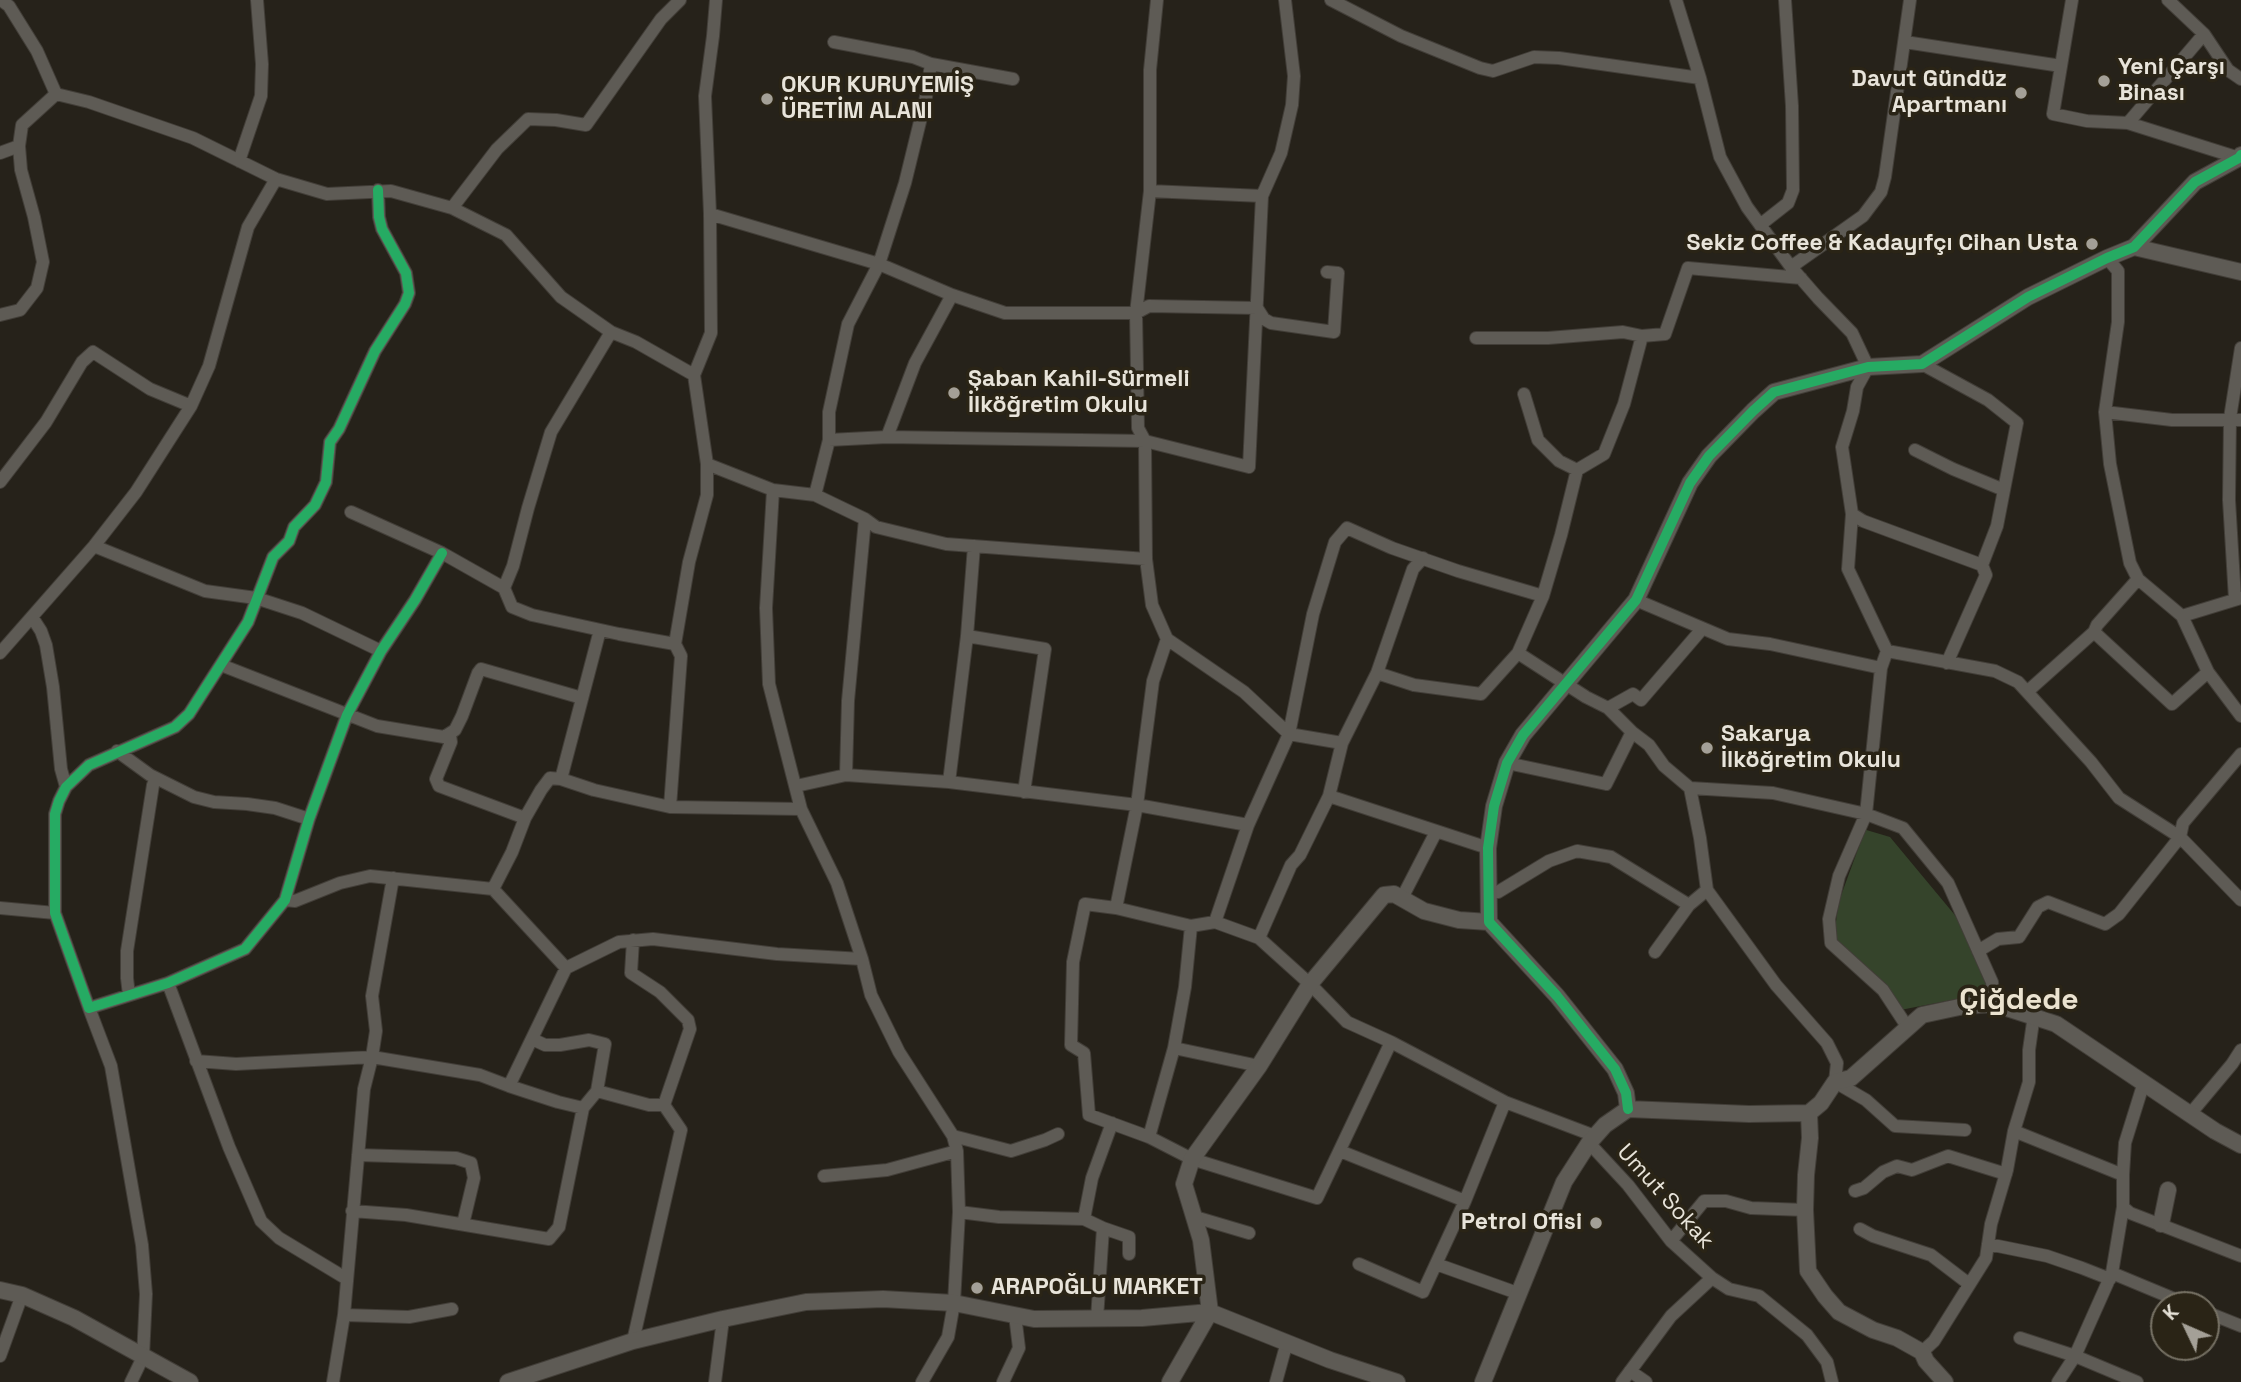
<!DOCTYPE html>
<html>
<head>
<meta charset="utf-8">
<style>
  body { margin:0 }
  #map { position:relative; width:2241px; height:1382px; overflow:hidden; background:#26221a; font-family:"Space Grotesk",sans-serif }
  canvas { display:block }
  .north { position:absolute; left:2150px; top:1291px; width:70px; height:70px; box-sizing:border-box; background:#2a2416; border:2px solid #767164; border-radius:50%; rotate:314deg; font-size:19px; font-weight:700; line-height:28px; text-align:center; color:#e8e4da }
  .north::after { content:''; display:block; margin:auto; width:24px; height:32px; background:#a4a097; clip-path:polygon(50% 0,100% 100%,50% 72%,0 100%) }
</style>
</head>
<body>
<div id="map">
<canvas width="2241" height="1382"></canvas>
<div class="north">K</div>
</div>
<script>
const c = document.querySelector('canvas').getContext('2d');
c.lineJoin = 'round';
function paint(path, color) {
  c.fillStyle = color;
  c.fill(path, 'evenodd');
}
function shape(rows) {
  const path = new Path2D();
  for (const r of rows) {
    path.moveTo(r[0], r[1]);
    for (let i = 2; i < r.length; i += 2) path.lineTo(r[i], r[i + 1]);
  }
  return path;
}
function stroke(path, color, width, dash) {
  c.strokeStyle = color;
  c.lineWidth = width;
  c.lineCap = dash ? 'butt' : 'round';
  c.setLineDash(dash || []);
  c.stroke(path);
}
function drawText(font, color, halo, rows, align = 'center') {
  c.font = font + ' "Space Grotesk",sans-serif';
  c.lineWidth = 7;
  c.setLineDash([]);
  c.textBaseline = 'middle';
  c.strokeStyle = halo;
  c.fillStyle = color;
  for (const [text, x, y, turn = 0] of rows) {
    c.save();
    c.translate(x, y);
    c.rotate((+turn || 0) * Math.PI / 180);
    c.textAlign = isNaN(turn) ? turn : align;
    if (halo) c.strokeText(text, 0, 0);
    c.fillText(text, 0, 0);
    c.restore();
  }
}
const green = shape([
  [1863,829,1890,837,1954,914,1978,951,1993,992,1890,1012,1880,987,1837,941,1835,928,1839,901,1861,841]
]);
const minor = shape([
  [1157,0,1150,70,1150,191,1136,313,1138,428,1145,441,1146,559,1152,605,1167,639,1244,692,1289,734,1342,743],
  [1331,0,1401,36,1480,68,1493,71,1534,57,1559,58,1700,78],
  [1676,0,1700,78,1720,157,1747,207,1791,267,1818,298,1852,333,1868,367,1857,387,1853,411,1842,447,1852,514,1848,569,1887,651,1881,668,1866,814,1839,876,1829,919,1831,943,1883,990,1908,1028],
  [2168,0,2204,34,2228,70,2241,79],
  [1905,42,2061,66,2053,114,2087,121,2128,123,2239,158],
  [931,64,1013,79],
  [2061,66,2072,0],
  [56,94,89,102,193,138,276,179,327,194,391,191,452,208,506,235,561,297,611,332,636,342,694,375],
  [2128,123,2204,34],
  [0,153,19,146],
  [239,161,261,96,262,64,257,0],
  [378,190,379,217,382,229,406,273,409,293,405,304,375,351,339,429,330,442,326,482,315,505,294,527,289,541,273,557,248,622,189,714,175,727,89,765,66,787,59,801,55,814,55,913,89,1008,168,983,245,949,285,900,309,819,347,715,381,651,415,600,442,553],
  [1150,191,1262,196],
  [452,208,497,149,528,119,556,120,586,125,661,19,680,0],
  [710,214,879,264,952,295,915,363,887,437],
  [1760,225,1788,203,1793,190,1792,106,1785,0],
  [2107,258,2118,271,2118,322,2105,412,2110,464,2130,563,2138,579,2182,616,2208,672,2241,716],
  [1791,267,1863,216,1881,192,1885,177,1910,0],
  [952,295,1005,313,1136,313,1149,306,1257,308],
  [1257,308,1264,319,1271,323,1334,332,1338,273,1327,272],
  [0,315,20,310,37,288,43,262,34,217,21,170,19,146,22,125,56,94,37,51,9,6,1,0],
  [1476,338,1548,338,1623,332,1642,336],
  [1524,394,1538,440,1559,461,1577,470],
  [2105,412,2172,420,2241,420],
  [829,440,887,437,1145,441,1249,467,1262,196,1281,153,1292,105,1294,76,1285,0],
  [1915,450,1953,469,2004,490],
  [707,464,773,490,815,495,865,519,876,527,946,544,1146,559],
  [0,482,46,422,82,362,93,352,150,389,191,406],
  [773,490,766,608,769,684,801,809,837,883,862,959,871,995,899,1052,953,1136,957,1151,959,1212,954,1303,948,1337,922,1382],
  [815,495,829,440,829,412,848,324,879,264,905,183,926,97,931,64,913,57,834,42],
  [351,512,442,553,504,588,512,607,532,615,619,634,675,644],
  [1852,514,1863,521,1982,565,1997,526,2017,423,1988,400,1922,364],
  [94,546,205,591,256,598,302,613,381,651],
  [504,588,513,566,528,508,551,432,611,332],
  [2235,599,2229,500,2230,418,2241,348],
  [1636,600,1728,639,1770,644,1881,668],
  [2182,616,2241,598],
  [32,617,41,631,46,645,53,687,61,769,66,787],
  [2094,632,2172,704,2208,672],
  [967,636,1045,649,1024,792],
  [1887,651,1995,671,2018,682,2091,762,2119,798,2180,837,2241,900],
  [0,653,94,546,136,492,191,406,209,366,248,227,276,179],
  [1518,653,1586,697,1608,708,1632,732,1649,745,1664,766,1690,788,1700,838,1707,890,1776,985,1827,1043,1837,1063,1835,1082,1866,1100,1895,1126,1965,1130],
  [1947,663,1986,575,1982,565],
  [221,665,377,726,444,737,455,730,462,716,478,673,481,669,582,698],
  [1377,673,1413,569,1423,558],
  [2028,691,2094,632,2097,625,2138,579],
  [1608,708,1633,694,1641,700,1702,629],
  [450,735,451,742,436,779,439,786,525,818],
  [117,751,150,775,194,797,214,802,247,804,275,808,309,819],
  [1507,763,1606,784,1632,732],
  [846,775,848,701,865,519],
  [561,779,594,790,670,807,801,809],
  [949,782,967,636,974,546],
  [796,786,846,775,949,782,1137,805,1248,825],
  [1690,788,1773,793,1866,814,1903,828,1948,883,1992,982,1994,1004],
  [1329,796,1488,848],
  [670,807,681,656,675,644,689,562,707,495,707,464,694,375,711,333,710,214,705,96,713,36,716,0],
  [493,889,566,968],
  [1488,893,1498,892,1549,861,1577,851,1611,857,1689,905],
  [1402,898,1436,832],
  [285,900,295,901,340,883,370,876,493,889,512,852,525,818,541,790,550,778,561,779,600,630],
  [0,908,55,913],
  [1116,908,1137,805,1153,681,1167,639],
  [1215,922,1248,825,1289,734,1313,614,1335,542,1347,528,1392,548,1458,571,1543,596],
  [1259,938,1291,865,1300,855,1329,796,1342,743,1377,673,1414,685,1481,694,1518,653,1543,596,1561,535,1577,470,1604,454,1624,404,1642,336,1665,334,1688,268,1801,278],
  [633,940,631,973,660,992,688,1020,690,1029,664,1105,681,1130,633,1341],
  [1978,951,1998,939,2019,937,2038,907,2048,902,2105,924,2119,914,2146,880,2180,837,2183,823,2241,754],
  [1655,952,1689,905,1707,890],
  [168,983,229,1147,261,1221,279,1238,347,1279],
  [129,995,127,978,127,951,153,785,156,778],
  [89,1008,111,1066,142,1245,146,1294,143,1357,131,1382],
  [532,1039,545,1045,560,1045,589,1040,605,1044,597,1091],
  [1391,1042,1317,1198,1192,1159,1149,1137,1089,1115,1084,1053,1071,1045,1073,962,1085,904,1116,908,1191,926,1215,922,1259,938,1310,984,1347,1022,1391,1042,1505,1102,1595,1136],
  [1174,1048,1259,1066],
  [196,1061,236,1064,372,1057,480,1075,509,1086,566,968,619,942,653,939,777,954,862,959],
  [509,1086,558,1102,583,1108,597,1091,649,1105,664,1105],
  [2191,1113,2232,1064,2241,1050],
  [2014,1131,2123,1175,2123,1207,2112,1273,2075,1356,2137,1382],
  [953,1136,1011,1151,1045,1140,1058,1134],
  [1149,1137,1174,1048,1185,987,1191,926],
  [1589,1143,1628,1185,1671,1241,1712,1278,1729,1289,1759,1296,1807,1335,1827,1362,1832,1382],
  [1340,1151,1465,1201],
  [358,1155,456,1158,471,1163,474,1178,463,1224],
  [2123,1175,2125,1143,2144,1082],
  [824,1176,887,1170,957,1151],
  [1855,1191,1864,1188,1883,1172,1897,1166,1912,1170,1948,1156,2006,1174],
  [2123,1207,2130,1213,2241,1256],
  [352,1211,406,1215,549,1239,559,1227,583,1108],
  [959,1212,999,1217,1084,1219,1092,1178,1112,1123],
  [1195,1217,1249,1233],
  [1084,1219,1103,1228,1129,1237,1129,1254],
  [1860,1229,1873,1236,1931,1255,1969,1284],
  [1671,1241,1704,1201,1726,1201,1751,1208,1805,1210],
  [1988,1244,2047,1256,2082,1268,2110,1279],
  [1359,1264,1423,1292,1465,1201,1505,1102],
  [1436,1264,1520,1294],
  [2112,1273,2189,1305],
  [2206,1312,2241,1326],
  [344,1315,409,1317,452,1309],
  [1097,1319,1103,1228],
  [2020,1338,2075,1356,2058,1382],
  [1922,1352,1934,1341,1986,1258,1991,1224,2007,1170,2014,1131,2029,1082,2029,1050,2034,1015],
  [0,1356,22,1295],
  [1630,1371,1646,1382],
  [333,1382,344,1315,364,1089,372,1057,376,1031,372,996,393,878],
  [715,1382,723,1319],
  [1003,1382,1019,1348,1015,1315],
  [1276,1382,1287,1342],
  [1622,1382,1671,1316,1712,1278]
]);
const tertiary = shape([
  [2134,247,2241,272],
  [1628,1109,1626,1093,1615,1069,1557,996,1489,922,1488,848,1494,806,1507,763,1523,735,1636,600,1690,483,1709,456,1753,411,1774,392,1868,367,1922,364,2028,297,2107,258,2134,247,2195,182,2239,158,2241,155],
  [1809,1113,1810,1138,1806,1175,1805,1210,1808,1271,1825,1296,1839,1312,1873,1330,1897,1338,1922,1352,1926,1361,1945,1382],
  [2161,1224,2168,1190],
  [0,1290,22,1295,74,1318,190,1382],
  [508,1382,633,1341,723,1319,806,1302,883,1299,954,1303,1034,1319,1142,1318,1210,1312,1330,1360,1397,1382],
  [1170,1382,1210,1312,1201,1240,1184,1184,1192,1159,1259,1066,1310,984,1384,895,1394,894,1424,911,1459,920,1489,922],
  [1483,1382,1564,1182,1589,1143,1605,1125,1628,1109,1749,1114,1809,1113,1821,1103,1835,1082,1851,1078,1922,1015,1964,1006,1994,1004,2056,1024,2215,1131,2241,1145]
]);
const cycleway = shape([
  [378,190,379,217,382,229,406,273,409,293,405,304,375,351,339,429,330,442,326,482,315,505,294,527,289,541,273,557,248,622,189,714,175,727,89,765,66,787,59,801,55,814,55,913,89,1008,168,983,245,949,285,900,309,819,347,715,381,651,415,600,442,553],
  [1628,1109,1626,1093,1615,1069,1557,996,1489,922,1488,848,1494,806,1507,763,1523,735,1636,600,1690,483,1709,456,1753,411,1774,392,1868,367,1922,364,2028,297,2107,258,2134,247,2195,182,2239,158,2241,155]
]);
const markers = [
  [2104,81,7,"#a4a097"],
  [2021,93,7,"#a4a097"],
  [767,99,7,"#a4a097"],
  [2092,244,7,"#a4a097"],
  [954,393,7,"#a4a097"],
  [1707,748,7,"#a4a097"],
  [1596,1223,7,"#a4a097"],
  [977,1288,7,"#a4a097"]
];
const poiNames = [
  ["Yeni Çarşı",2118,68],
  ["Binası",2118,94],
  ["Davut Gündüz",2007,80,"right"],
  ["Apartmanı",2007,106,"right"],
  ["OKUR KURUYEMİŞ",781,86],
  ["ÜRETİM ALANI",781,112],
  ["Sekiz Coffee & Kadayıfçı Cihan Usta",2078,244,"right"],
  ["Şaban Kahil-Sürmeli",968,380],
  ["İlköğretim Okulu",968,406],
  ["Sakarya",1721,735],
  ["İlköğretim Okulu",1721,761],
  ["Petrol Ofisi",1582,1223,"right"],
  ["ARAPOĞLU MARKET",991,1288]
];
const streetNames = [
  ["Umut Sokak",1665,1197,48]
];
const districtNames = [
  ["Çiğdede",2019,1001]
];
paint(green, '#35442b');
stroke(minor, '#423e38', 14);
stroke(tertiary, '#423e38', 18);
stroke(minor, '#5e5b55', 12);
stroke(tertiary, '#5e5b55', 16);
stroke(cycleway, '#26ab63', 10);
for (const [x, y, r, color] of markers) {
  const dot = new Path2D();
  dot.arc(x, y, r, 0, 2 * Math.PI);
  c.fillStyle = color;
  c.fill(dot);
  stroke(dot, '#2a2416', 2.5);
}
drawText('bold 23px', '#e8e4da', '#2a2416', poiNames, 'left');
drawText('23px', '#e8e4da', '#2a2416', streetNames);
drawText('bold 30px', '#ebe3d0', '#2a2416', districtNames);
</script>
</body>
</html>
